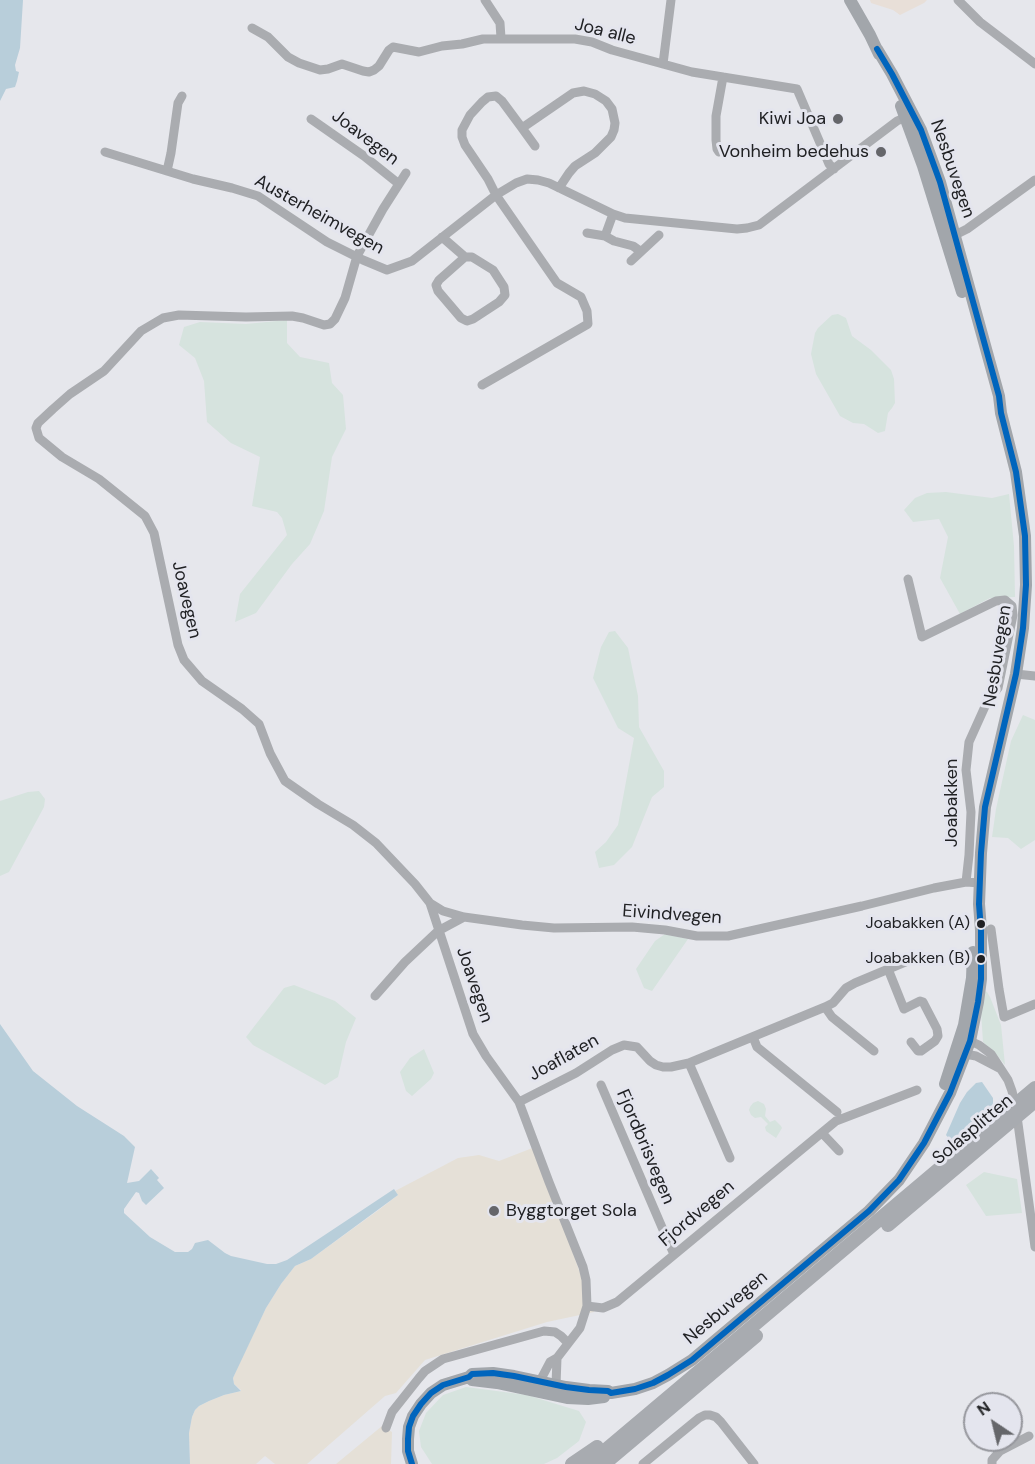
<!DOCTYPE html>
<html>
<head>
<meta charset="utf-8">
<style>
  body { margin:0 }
  #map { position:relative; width:1035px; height:1464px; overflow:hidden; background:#e6e7ec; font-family:"DM Sans",sans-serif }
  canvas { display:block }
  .north { position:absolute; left:963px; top:1392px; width:60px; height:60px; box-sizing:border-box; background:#e4e5ee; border:2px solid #96979d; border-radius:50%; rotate:325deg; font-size:16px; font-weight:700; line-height:24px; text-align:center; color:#202124 }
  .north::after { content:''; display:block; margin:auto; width:21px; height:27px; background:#65666a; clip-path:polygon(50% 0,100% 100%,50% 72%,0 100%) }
</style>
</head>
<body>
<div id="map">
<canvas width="1035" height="1464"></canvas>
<div class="north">N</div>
</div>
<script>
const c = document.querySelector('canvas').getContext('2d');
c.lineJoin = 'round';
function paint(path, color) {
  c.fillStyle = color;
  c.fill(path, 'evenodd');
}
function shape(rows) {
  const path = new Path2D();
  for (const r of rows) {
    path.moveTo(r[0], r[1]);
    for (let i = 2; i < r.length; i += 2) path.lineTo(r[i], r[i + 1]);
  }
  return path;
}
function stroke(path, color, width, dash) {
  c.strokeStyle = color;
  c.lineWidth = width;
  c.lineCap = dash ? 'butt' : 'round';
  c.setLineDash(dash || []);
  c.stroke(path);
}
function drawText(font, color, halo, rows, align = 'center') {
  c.font = font + ' "DM Sans",sans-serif';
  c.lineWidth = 6;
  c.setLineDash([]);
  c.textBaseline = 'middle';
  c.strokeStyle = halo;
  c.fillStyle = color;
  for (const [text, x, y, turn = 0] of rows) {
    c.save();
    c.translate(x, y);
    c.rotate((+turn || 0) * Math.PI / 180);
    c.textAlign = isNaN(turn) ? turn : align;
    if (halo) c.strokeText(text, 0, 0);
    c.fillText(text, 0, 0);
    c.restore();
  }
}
const industrial = shape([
  [535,1147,594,1312,547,1322,425,1360,396,1393,385,1396,307,1464,275,1464,265,1456,256,1464,190,1464,189,1433,192,1417,195,1410,199,1406,209,1401,224,1395,241,1391,241,1390,234,1384,233,1378,243,1355,266,1308,281,1284,295,1266,311,1259,380,1209,398,1195,395,1191,458,1158,479,1155,499,1161],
  [382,1426,392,1432,391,1464,336,1464]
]);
const education = shape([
  [870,0,927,0,924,3,900,15,893,10,871,3]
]);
const green = shape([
  [838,314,846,318,852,336,871,350,891,370,894,379,895,403,892,408,888,413,885,431,878,433,864,424,853,423,840,416,816,374,811,354,815,333,818,328,832,315],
  [287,320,287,343,300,357,329,363,332,383,343,395,346,429,332,457,324,511,310,544,292,564,256,613,235,622,240,594,287,535,282,518,277,512,252,506,260,457,231,443,207,422,204,381,195,358,179,345,184,327,200,322,246,324],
  [946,492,992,498,1009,494,1014,546,1015,597,990,598,960,614,940,578,948,537,939,519,913,522,904,510,915,498,927,493],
  [615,631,628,648,638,696,639,727,664,771,664,787,652,797,632,847,614,865,599,868,595,852,606,842,618,825,634,738,618,728,593,678,601,647,609,632],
  [1023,715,1035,720,1035,840,1021,849,1008,838,992,837,996,809,1011,741],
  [39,791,45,799,44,807,9,872,0,876,0,801,28,792],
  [665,934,688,939,652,991,644,988,636,969,655,941],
  [294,985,335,1001,356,1018,346,1042,338,1077,325,1085,253,1045,246,1037,284,988],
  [983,990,987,992,990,997,1001,1025,1005,1065,997,1055,983,1042,981,1012],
  [424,1049,434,1073,431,1079,412,1096,406,1091,400,1072,410,1058],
  [758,1101,764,1104,766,1109,765,1116,770,1122,775,1120,781,1126,782,1128,776,1138,766,1131,765,1127,768,1124,761,1117,755,1118,751,1115,749,1110,750,1107,753,1103],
  [984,1172,1017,1179,1022,1213,986,1216,966,1185],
  [466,1387,527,1395,579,1411,586,1422,579,1441,557,1458,544,1464,432,1464,421,1447,419,1431,426,1413,443,1395]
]);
const water = shape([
  [0,0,23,0,20,48,15,65,16,71,19,72,17,81,15,87,6,89,0,101],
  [0,1024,33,1071,77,1106,124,1136,135,1147,127,1183,139,1181,151,1169,159,1178,157,1180,164,1188,146,1205,142,1201,139,1193,136,1192,124,1209,124,1213,150,1237,175,1252,188,1252,192,1249,195,1243,208,1240,225,1253,231,1256,267,1264,276,1264,287,1260,394,1189,398,1195,311,1259,295,1266,281,1284,266,1308,233,1378,234,1384,241,1391,224,1395,209,1401,199,1406,195,1410,192,1417,189,1433,190,1464,0,1464],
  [982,1082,993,1098,993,1107,956,1139,950,1140,946,1135,960,1103,967,1092,976,1083]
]);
const minor = shape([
  [485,0,500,23,501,38],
  [958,0,980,22,1035,64],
  [252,28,268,37,288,57,299,63,320,70,328,69,342,64,363,71,369,72,374,70,379,66,389,50,393,47,419,52,442,46,462,44,483,39,575,39,592,42,612,50,692,72,797,89,829,164,834,169],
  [663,64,671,0],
  [311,119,364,156,399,184],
  [522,128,535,146],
  [105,152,193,179,232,188,258,196,327,242,363,260,387,270,412,261,496,195,516,183,527,179,538,180,549,183,613,214,625,218,737,229,747,228,759,225,897,121,906,117,910,118],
  [719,152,717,149,716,140,716,116,723,77],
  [167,171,171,153,178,103,182,96],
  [406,173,383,209,357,256,345,298,335,319,330,324,324,325,303,318,292,316,246,317,179,315,163,318,141,331,104,371,70,394,53,409,38,423,36,428,39,438,62,457,99,479,145,516,154,533,178,645,184,660,202,681,242,709,259,724,270,753,285,781,318,804,353,825,376,843,415,884,430,903,473,1034,486,1056,519,1102,549,1182,583,1267,586,1280,587,1306,580,1328,557,1358,550,1362,540,1381,543,1387],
  [613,214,605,236,614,241,633,246,640,251],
  [587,233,605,236],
  [951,234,955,235,967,229,1035,180],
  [442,237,465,257],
  [465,257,472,257,493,270,504,287,505,295,499,302,473,319,467,321,461,318,438,291,436,285,439,280,465,257],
  [631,261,659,235],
  [482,385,588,324,587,311,581,297,557,283,496,195,488,179,465,145,462,137,462,130,470,115,482,102,488,97,496,96,502,101,522,128,573,93,584,91,595,94,606,101,612,109,615,123,614,130,611,137,595,153,575,166,569,173,559,188],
  [908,579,922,637,996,601,1005,600,1012,606,1013,615,998,688,987,702,969,742,966,770,971,812,969,855,966,882],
  [1016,674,1035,676],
  [430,903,443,911,464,917,522,925,554,928,632,927,665,930,697,936,728,936,862,906,934,888,966,882,980,883],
  [991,929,999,989,1004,1017,1035,1004],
  [888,969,904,1009,920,1001,923,1002,937,1029,938,1036,935,1041,921,1051,918,1051,911,1042],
  [375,996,405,962,438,931,464,917],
  [825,1007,832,1017,874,1051],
  [753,1037,757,1047,837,1112],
  [689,1063,730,1158],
  [999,1068,976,1056,965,1054,959,1045,970,1041,979,1045,991,1054,1008,1080,1012,1091,1016,1109,1035,1247],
  [601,1085,667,1239,674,1254],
  [519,1102,576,1073,612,1050,624,1045,637,1047,650,1061,656,1065,663,1067,671,1067,689,1063,825,1007,833,1003,846,988,855,983,910,960],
  [822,1133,839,1151],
  [587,1306,603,1308,617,1302,836,1121,917,1090],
  [550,1389,556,1385,557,1358],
  [386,1428,392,1412,419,1378,425,1371,443,1359,544,1331,555,1332,561,1336,568,1343],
  [643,1464,699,1418,705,1415,710,1415,716,1417,721,1422,754,1464],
  [992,1464,992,1460,1000,1451,1029,1436]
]);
const major = shape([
  [850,0,870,35,879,54],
  [901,106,923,166,962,292],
  [945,1084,964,1025,972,978,973,952],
  [469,1377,472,1380,497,1383,567,1398,588,1399,604,1397],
  [412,1464,408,1451,408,1439,409,1427,413,1416,421,1404,431,1393,443,1385,469,1377,472,1374,493,1373,514,1376,566,1387,589,1390,608,1391,611,1393,635,1389,653,1383,668,1375,692,1360,869,1211,899,1180,924,1143,950,1093,970,1041,978,1002,981,979,981,930,979,904,981,853,985,807,1016,674,1023,628,1026,585,1025,536,1016,472,1001,413,999,396,940,182,921,130,892,74,877,49]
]);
const highway = shape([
  [888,1225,1035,1101],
  [572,1464,597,1447],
  [589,1464,1035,1088],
  [604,1464,756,1336]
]);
const bus1 = shape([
  [412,1464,408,1451,408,1439,409,1427,413,1416,421,1404,431,1393,443,1385,469,1377,472,1374,493,1373,514,1376,566,1387,589,1390,608,1391,611,1393,635,1389,653,1383,668,1375,692,1360,869,1211,899,1180,924,1143,950,1093,970,1041,978,1002,981,979,981,930,979,904,981,853,985,807,1016,674,1023,628,1026,585,1025,536,1016,472,1001,413,999,396,940,182,921,130,892,74,877,49]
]);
const markers = [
  [838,119,6,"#65666a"],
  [881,152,6,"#65666a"],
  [981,924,5,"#202124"],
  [981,959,5,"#202124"],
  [494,1211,6,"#65666a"]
];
const busNames = [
  ["Joabakken (A)",970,924],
  ["Joabakken (B)",970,959]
];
const streetNames = [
  ["Joa alle",605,32,14],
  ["Joavegen",365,138,37],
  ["Nesbuvegen",952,169,71],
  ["Austerheimvegen",319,215,29],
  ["Joavegen",186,600,77],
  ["Nesbuvegen",998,656,-81],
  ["Joabakken",952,803,-90],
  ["Eivindvegen",672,915,4],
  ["Joavegen",474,985,71],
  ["Joaflaten",564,1058,-29],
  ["Solasplitten",973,1130,-40],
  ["Fjordbrisvegen",645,1147,67],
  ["Fjordvegen",697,1214,-40],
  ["Nesbuvegen",726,1308,-40]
];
const poiNames = [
  ["Kiwi Joa",826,119],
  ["Vonheim bedehus",869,152],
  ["Byggtorget Sola",506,1211,"left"]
];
paint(industrial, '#e5e0d7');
paint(education, '#e8dfd8');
paint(green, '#d6e3de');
paint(water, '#b8ceda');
stroke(minor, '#aaacb0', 9);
stroke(major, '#a2a6ab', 12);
stroke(highway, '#a8abb0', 14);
stroke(bus1, '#0065bd', 6);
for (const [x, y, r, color] of markers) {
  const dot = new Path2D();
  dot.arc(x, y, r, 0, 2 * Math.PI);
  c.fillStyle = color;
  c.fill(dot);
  stroke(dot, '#e4e5ee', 2);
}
drawText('16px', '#202124', '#e4e5ee', busNames, 'right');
drawText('18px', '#202124', '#e4e5ee', streetNames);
drawText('18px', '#202124', '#e4e5ee', poiNames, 'right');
</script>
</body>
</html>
